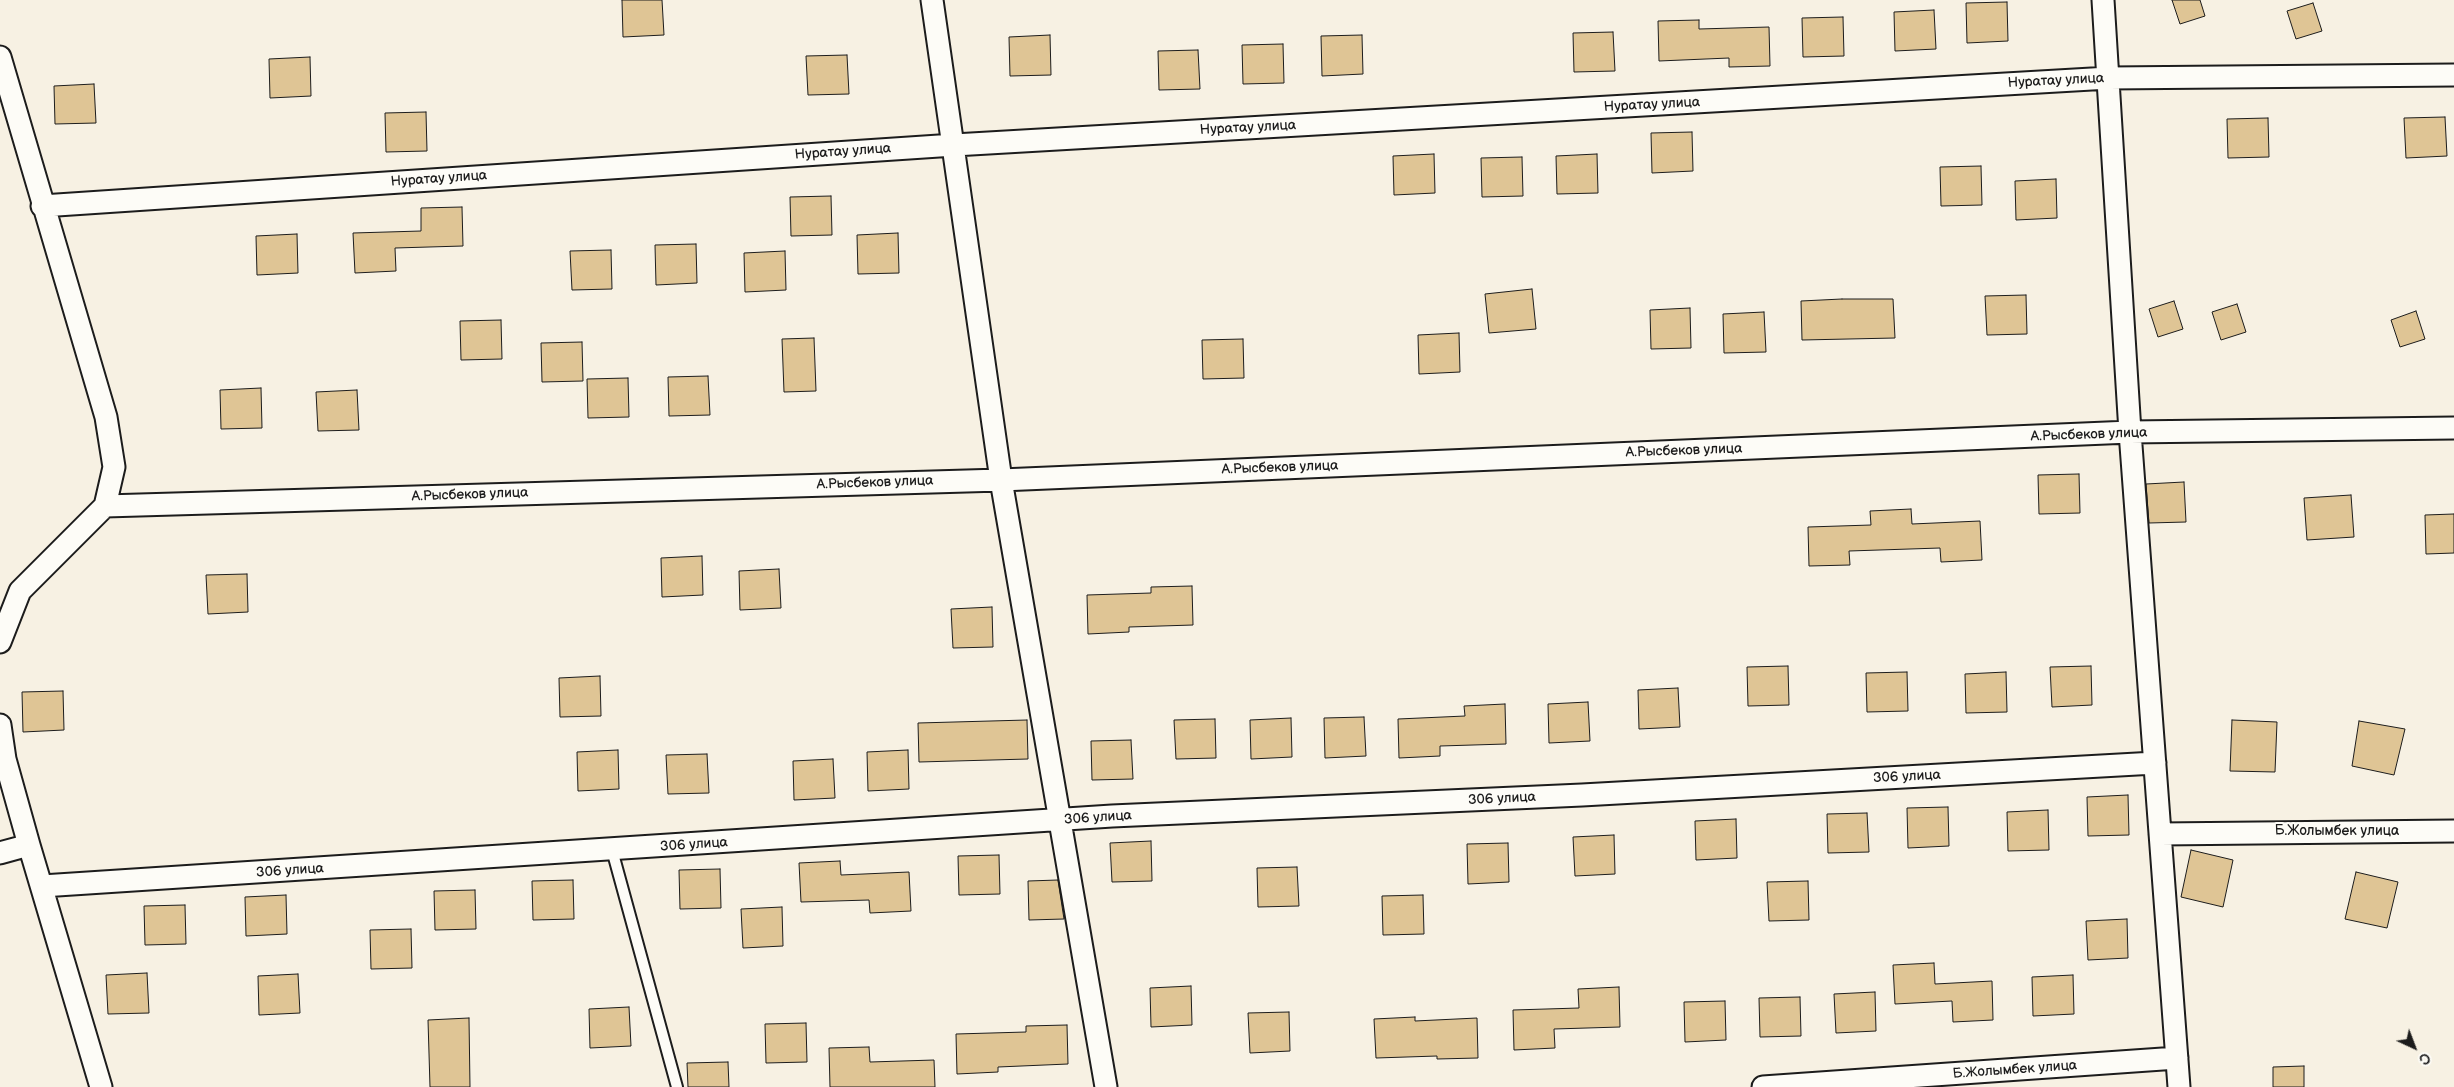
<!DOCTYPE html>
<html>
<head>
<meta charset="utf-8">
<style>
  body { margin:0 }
  #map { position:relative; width:2454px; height:1087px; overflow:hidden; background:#f7f1e3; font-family:"Balsamiq Sans",sans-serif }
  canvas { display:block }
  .north { position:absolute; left:2389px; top:1022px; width:50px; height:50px; -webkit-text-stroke:4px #fdfcf7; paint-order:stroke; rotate:137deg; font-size:14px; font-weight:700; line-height:20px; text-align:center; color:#1c1c1c }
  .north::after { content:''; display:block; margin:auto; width:18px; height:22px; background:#1c1c1c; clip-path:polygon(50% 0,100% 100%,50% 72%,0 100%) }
</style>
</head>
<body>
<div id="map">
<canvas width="2454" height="1087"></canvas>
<div class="north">С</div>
</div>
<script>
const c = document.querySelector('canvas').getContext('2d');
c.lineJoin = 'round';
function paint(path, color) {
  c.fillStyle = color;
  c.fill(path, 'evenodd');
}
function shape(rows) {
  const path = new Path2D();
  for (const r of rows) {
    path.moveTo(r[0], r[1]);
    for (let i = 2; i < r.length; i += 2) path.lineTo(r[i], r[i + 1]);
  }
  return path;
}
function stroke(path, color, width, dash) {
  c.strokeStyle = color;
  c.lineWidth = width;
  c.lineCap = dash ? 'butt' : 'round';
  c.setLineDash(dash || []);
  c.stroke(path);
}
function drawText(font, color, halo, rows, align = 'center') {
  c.font = font + ' "Balsamiq Sans",sans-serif';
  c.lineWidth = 4;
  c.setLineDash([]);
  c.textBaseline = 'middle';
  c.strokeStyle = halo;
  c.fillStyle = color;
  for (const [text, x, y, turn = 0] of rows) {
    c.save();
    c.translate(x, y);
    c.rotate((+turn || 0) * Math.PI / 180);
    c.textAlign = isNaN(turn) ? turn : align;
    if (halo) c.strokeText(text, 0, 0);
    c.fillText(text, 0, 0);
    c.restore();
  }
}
const building = shape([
  [622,0,662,0,664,35,623,37,622,0],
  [2172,0,2200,0,2205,16,2180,24,2172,0],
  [2007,2,2008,41,1967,43,1966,3,2007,2],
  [2313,3,2322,31,2296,39,2287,11,2313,3],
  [1934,10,1936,49,1895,51,1894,12,1934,10],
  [1843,17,1844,56,1803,57,1802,18,1843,17],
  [1699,20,1699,29,1769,27,1770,66,1729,67,1729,58,1659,61,1658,21,1699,20],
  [1613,32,1615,71,1574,72,1573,33,1613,32],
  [1050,35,1051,75,1010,76,1009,37,1050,35],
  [1362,35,1363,74,1322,76,1321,36,1362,35],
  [1283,44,1284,83,1243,84,1242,45,1283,44],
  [1198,50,1200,89,1159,90,1158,51,1198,50],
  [847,55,849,94,808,95,806,56,847,55],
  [310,57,311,96,270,98,269,59,310,57],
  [94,84,96,123,55,124,54,86,94,84],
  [426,112,427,151,386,152,385,113,426,112],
  [2445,117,2447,156,2406,158,2404,118,2445,117],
  [2268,118,2269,157,2228,158,2227,119,2268,118],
  [1692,132,1693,171,1652,173,1651,133,1692,132],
  [1434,154,1435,193,1394,195,1393,156,1434,154],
  [1597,154,1598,193,1557,194,1556,156,1597,154],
  [1522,157,1523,196,1482,197,1481,158,1522,157],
  [1981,166,1982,205,1941,206,1940,167,1981,166],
  [2056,179,2057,218,2016,220,2015,181,2056,179],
  [831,196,832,235,791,236,790,197,831,196],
  [462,207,463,246,395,248,396,271,355,273,353,233,421,231,421,208,462,207],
  [898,233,899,273,858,274,857,235,898,233],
  [297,234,298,273,257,275,256,236,297,234],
  [696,244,697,283,656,285,655,245,696,244],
  [611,250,612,289,572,290,570,251,611,250],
  [785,251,786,290,745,292,744,253,785,251],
  [1532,289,1536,329,1489,333,1485,294,1532,289],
  [2026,295,2027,334,1987,335,1985,296,2026,295],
  [1842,299,1893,299,1895,338,1802,340,1801,301,1842,299],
  [2174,301,2183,329,2158,337,2149,309,2174,301],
  [2237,304,2246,332,2221,340,2212,312,2237,304],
  [1690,308,1691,348,1651,349,1650,310,1690,308],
  [2416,311,2425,339,2400,347,2391,320,2416,311],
  [1764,312,1766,352,1724,353,1723,314,1764,312],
  [501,320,502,359,461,360,460,321,501,320],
  [1459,333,1460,372,1419,374,1418,335,1459,333],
  [814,338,816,391,784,392,782,339,814,338],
  [1243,339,1244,378,1203,379,1202,340,1243,339],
  [582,342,583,381,542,382,541,343,582,342],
  [708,376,710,415,669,416,668,377,708,376],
  [628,378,629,417,588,418,587,379,628,378],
  [261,388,262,428,221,429,220,390,261,388],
  [357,390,359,430,318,431,316,392,357,390],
  [2079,474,2080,513,2039,514,2038,475,2079,474],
  [2184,482,2186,522,2149,523,2146,484,2184,482],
  [2351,495,2354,537,2307,540,2304,498,2351,495],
  [1911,509,1912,524,1980,521,1982,560,1941,562,1940,548,1849,551,1850,565,1809,566,1808,527,1871,525,1870,511,1911,509],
  [2454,514,2454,553,2426,554,2425,515,2454,514],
  [702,556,703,595,662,597,661,558,702,556],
  [779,569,781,608,740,610,739,571,779,569],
  [247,574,248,612,208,614,206,575,247,574],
  [1192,586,1193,625,1129,627,1129,632,1088,634,1087,595,1151,593,1151,587,1192,586],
  [992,607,993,647,953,648,951,609,992,607],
  [1788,666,1789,705,1748,706,1747,667,1788,666],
  [2091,666,2092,705,2052,707,2050,667,2091,666],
  [1907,672,1908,711,1867,712,1866,673,1907,672],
  [2006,672,2007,712,1966,713,1965,674,2006,672],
  [600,676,601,716,560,717,559,678,600,676],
  [1678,688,1680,727,1639,729,1638,690,1678,688],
  [63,691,64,730,23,732,22,692,63,691],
  [1588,702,1590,741,1549,743,1548,704,1588,702],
  [1505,704,1506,744,1440,746,1440,756,1399,758,1398,719,1465,716,1464,706,1505,704],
  [1364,717,1366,756,1325,758,1324,718,1364,717],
  [1291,718,1292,757,1251,759,1250,720,1291,718],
  [1215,719,1216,758,1176,759,1174,720,1215,719],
  [1027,720,1028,759,919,762,918,723,1027,720],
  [2232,720,2277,722,2275,772,2230,771,2232,720],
  [2359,721,2405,729,2394,775,2352,766,2359,721],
  [1131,740,1133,779,1092,780,1091,741,1131,740],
  [618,750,619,789,578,791,577,752,618,750],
  [908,750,909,789,868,791,867,752,908,750],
  [707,754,709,793,668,794,666,755,707,754],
  [833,759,835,798,794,800,793,761,833,759],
  [2128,795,2129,835,2088,836,2087,797,2128,795],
  [1948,807,1949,846,1908,848,1907,808,1948,807],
  [2048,810,2049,850,2008,851,2007,812,2048,810],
  [1867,813,1869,852,1828,853,1827,814,1867,813],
  [1736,819,1737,858,1696,860,1695,821,1736,819],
  [1614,835,1615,874,1575,876,1573,837,1614,835],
  [1151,841,1152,881,1112,882,1110,843,1151,841],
  [1508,843,1509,882,1468,884,1467,844,1508,843],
  [2191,850,2233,860,2223,907,2181,897,2191,850],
  [999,855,1000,894,959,895,958,856,999,855],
  [840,861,841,875,909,872,911,911,870,913,869,900,801,902,799,863,840,861],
  [1297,867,1299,906,1258,907,1257,868,1297,867],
  [720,869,721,908,680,909,679,870,720,869],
  [2356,872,2398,882,2387,928,2345,919,2356,872],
  [573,880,574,919,533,920,532,881,573,880],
  [1058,880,1064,919,1029,920,1028,881,1058,880],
  [1808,881,1809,920,1769,921,1767,882,1808,881],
  [475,890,476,929,435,930,434,891,475,890],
  [286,895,287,934,246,936,245,897,286,895],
  [1423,895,1424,934,1383,935,1382,896,1423,895],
  [185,905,186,944,145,945,144,906,185,905],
  [782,907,783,946,743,948,741,909,782,907],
  [2127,919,2128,958,2088,960,2086,921,2127,919],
  [411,929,412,968,371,969,370,930,411,929],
  [1934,963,1935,984,1992,981,1993,1020,1953,1022,1952,1001,1895,1004,1893,965,1934,963],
  [147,973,149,1013,108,1014,106,975,147,973],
  [298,974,300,1013,259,1015,258,976,298,974],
  [2073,975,2074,1014,2033,1016,2032,977,2073,975],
  [1191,986,1192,1025,1151,1027,1150,988,1191,986],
  [1619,987,1620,1027,1554,1029,1555,1048,1514,1050,1513,1010,1579,1008,1578,989,1619,987],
  [1875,992,1876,1031,1836,1033,1834,994,1875,992],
  [1800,997,1801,1036,1760,1037,1759,998,1800,997],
  [1725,1001,1726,1040,1685,1042,1684,1002,1725,1001],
  [629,1007,631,1046,590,1048,589,1009,629,1007],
  [1289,1012,1290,1051,1250,1053,1248,1013,1289,1012],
  [1415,1017,1415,1021,1477,1018,1478,1058,1437,1059,1437,1056,1376,1058,1374,1019,1415,1017],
  [469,1018,470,1087,430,1087,428,1020,469,1018],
  [806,1023,807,1062,766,1063,765,1024,806,1023],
  [1067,1025,1068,1064,998,1067,998,1072,957,1074,956,1034,1026,1032,1026,1026,1067,1025],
  [869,1047,870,1062,934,1060,935,1087,830,1087,829,1048,869,1047],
  [728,1062,729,1087,688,1087,687,1063,728,1062],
  [2304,1066,2304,1087,2273,1087,2273,1067,2304,1066]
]);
const service = shape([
  [612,850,677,1087]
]);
const minor = shape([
  [932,0,1001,480,1106,1087],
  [2103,0,2130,432,2179,1087],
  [0,57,106,417,114,467,105,506,20,591,0,642],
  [42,206,954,145,2109,78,2454,75],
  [105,506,1001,480,2130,432,2454,428],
  [0,725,5,759,29,845,101,1087],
  [2160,834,2454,831],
  [0,853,29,845],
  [42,886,1112,816,1582,795,2155,763],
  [1763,1087,2177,1058]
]);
const streetNames = [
  ["Нуратау улица",2056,81,-3],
  ["Нуратау улица",1652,105,-3],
  ["Нуратау улица",1248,128,-3],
  ["Нуратау улица",843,152,-4],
  ["Нуратау улица",439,179,-4],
  ["А.Рысбеков улица",2089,435,-2],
  ["А.Рысбеков улица",1684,451,-2],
  ["А.Рысбеков улица",1280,468,-2],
  ["А.Рысбеков улица",875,483,-2],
  ["А.Рысбеков улица",470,495,-2],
  ["306 улица",1907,777,-3],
  ["306 улица",1502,799,-3],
  ["306 улица",1098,818,-4],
  ["Б.Жолымбек улица",2337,831],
  ["306 улица",694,845,-4],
  ["306 улица",290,871,-4],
  ["Б.Жолымбек улица",2015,1070,-4]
];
paint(building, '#dfc595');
stroke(building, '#1c1c1c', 1);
stroke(service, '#1c1c1c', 14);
stroke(minor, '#1c1c1c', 25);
stroke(service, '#fdfcf7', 10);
stroke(minor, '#fdfcf7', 21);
drawText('14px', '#1c1c1c', '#fdfcf7', streetNames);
</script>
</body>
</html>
